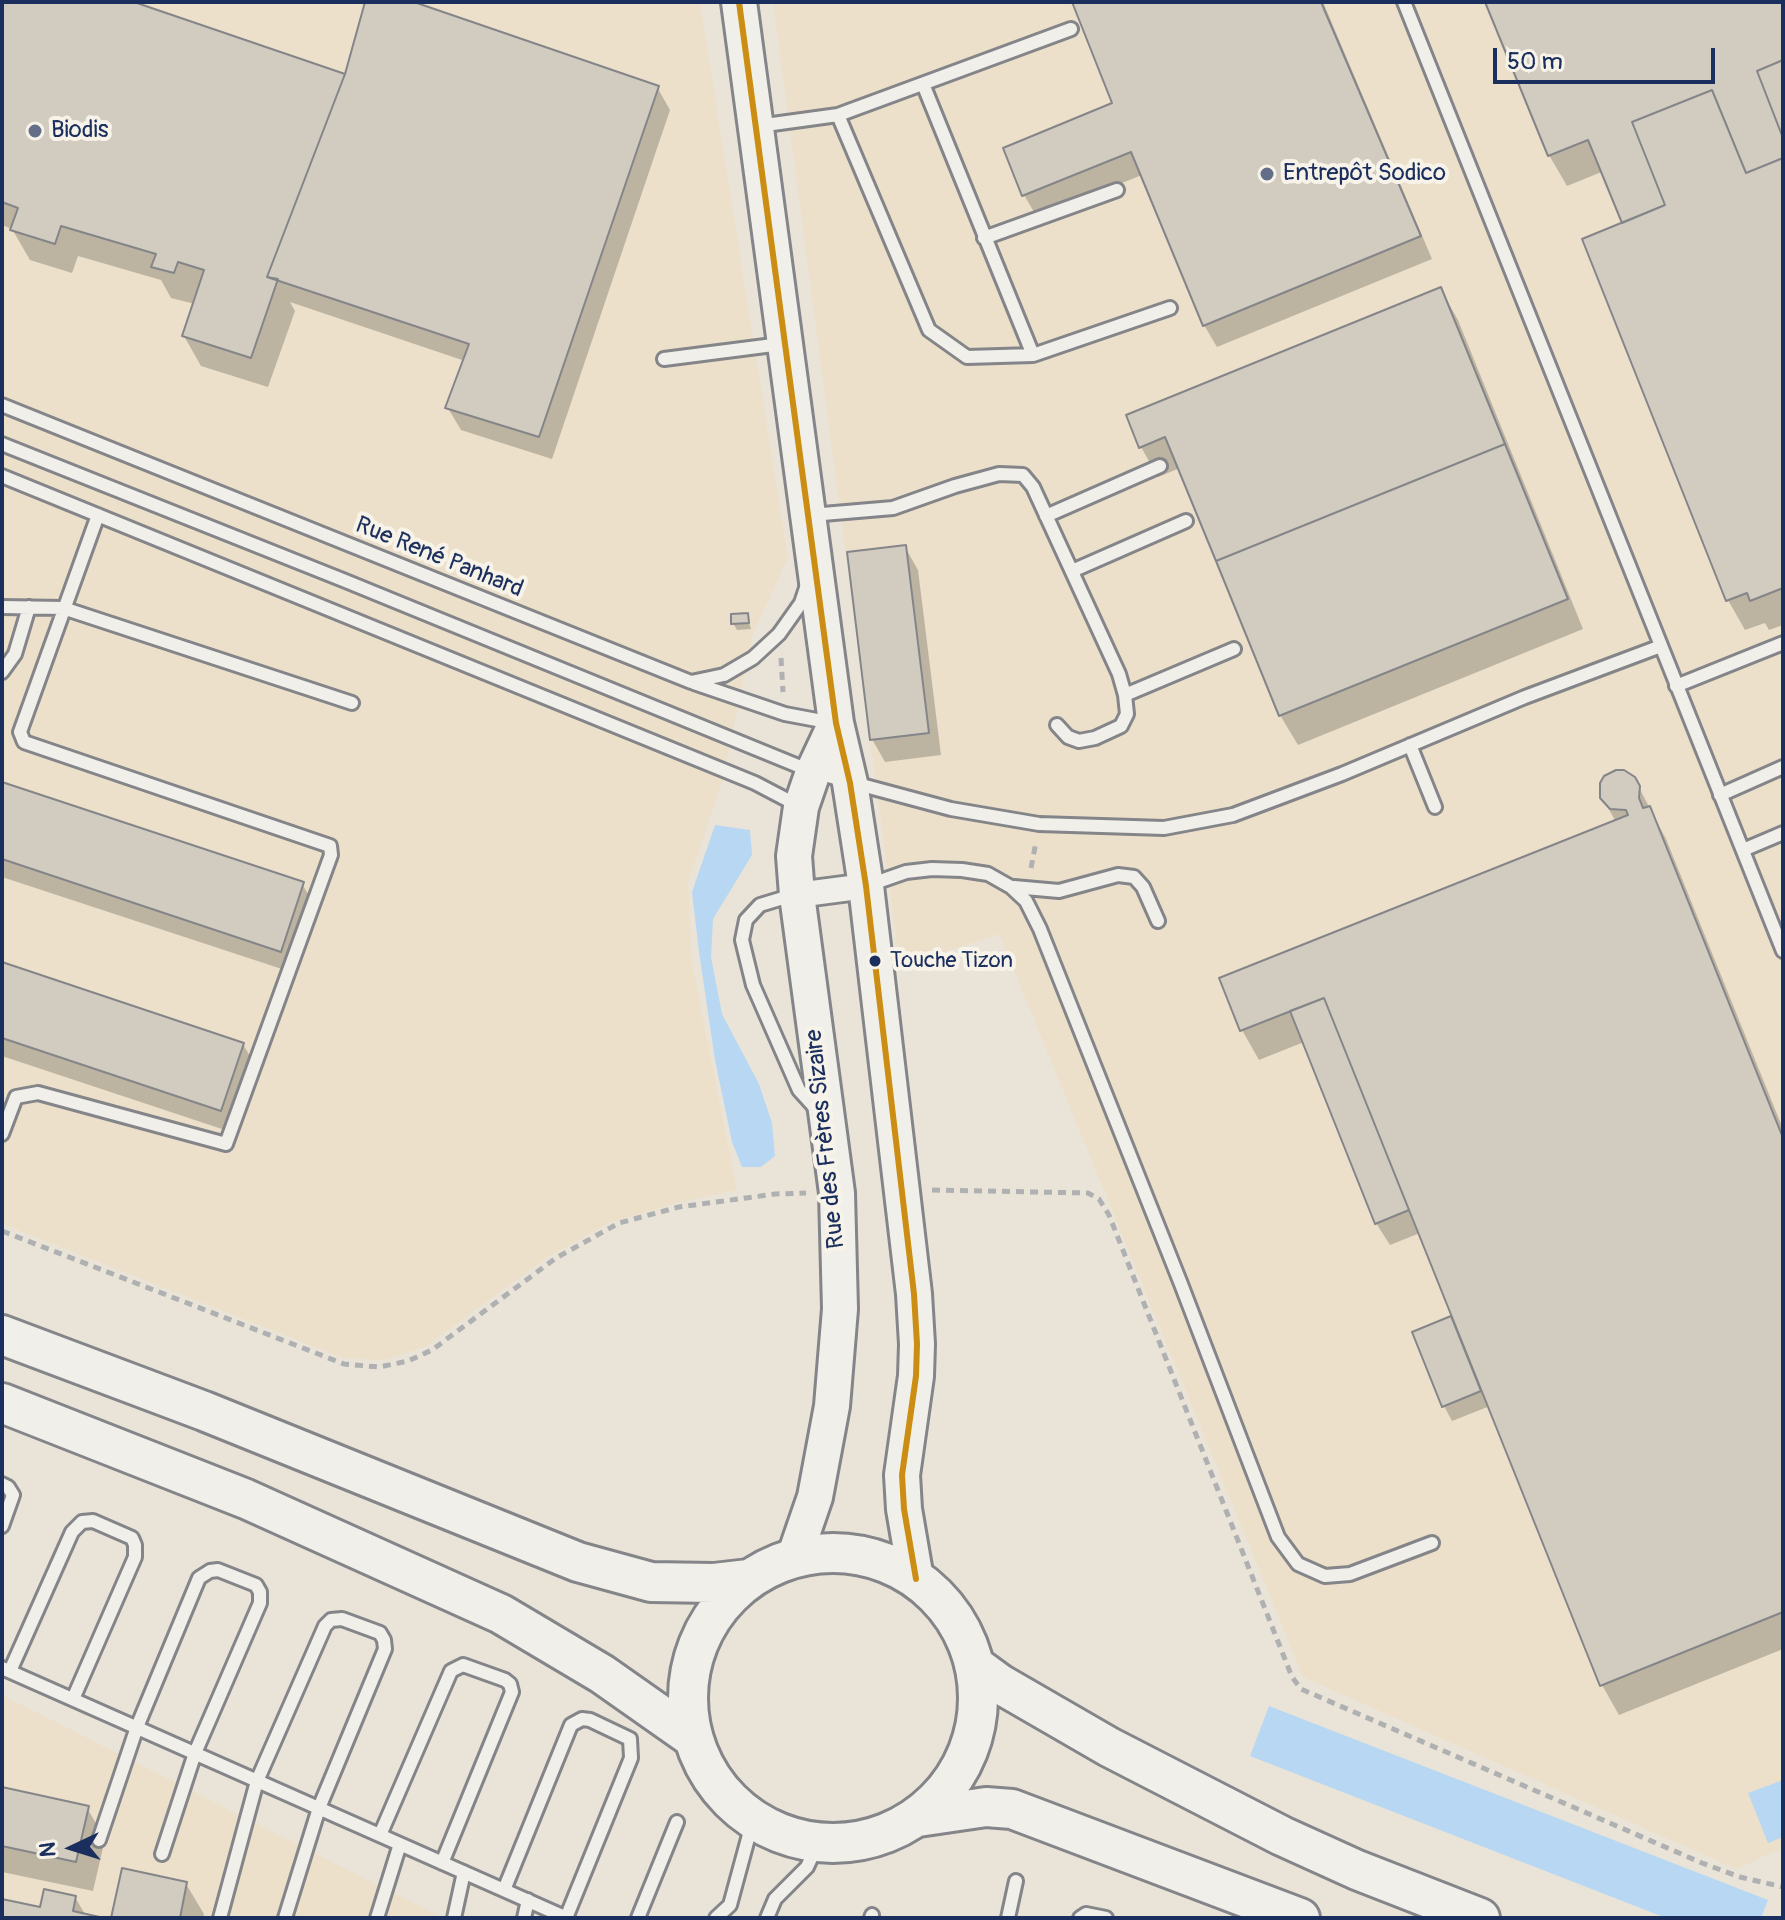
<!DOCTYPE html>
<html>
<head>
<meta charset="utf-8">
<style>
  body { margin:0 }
  #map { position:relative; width:1785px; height:1920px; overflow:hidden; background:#eae4d8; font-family:Pangolin,sans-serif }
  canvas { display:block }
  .frame { position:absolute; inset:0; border:4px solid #1b2f5e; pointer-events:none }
  .north { position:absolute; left:32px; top:1808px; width:80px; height:80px; -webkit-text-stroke:6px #f7f3e8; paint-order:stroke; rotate:266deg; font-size:22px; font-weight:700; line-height:32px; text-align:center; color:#1b2f5e }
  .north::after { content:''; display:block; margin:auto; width:28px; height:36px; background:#1b2f5e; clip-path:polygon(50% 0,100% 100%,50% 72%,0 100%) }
  .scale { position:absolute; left:1493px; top:48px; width:222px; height:36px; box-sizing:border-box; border:4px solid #1b2f5e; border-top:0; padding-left:10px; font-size:24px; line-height:28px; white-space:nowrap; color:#1b2f5e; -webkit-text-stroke:6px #f7f3e8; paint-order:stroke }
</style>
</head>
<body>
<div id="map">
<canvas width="1785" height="1920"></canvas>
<div class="frame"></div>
<div class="north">N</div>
<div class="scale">50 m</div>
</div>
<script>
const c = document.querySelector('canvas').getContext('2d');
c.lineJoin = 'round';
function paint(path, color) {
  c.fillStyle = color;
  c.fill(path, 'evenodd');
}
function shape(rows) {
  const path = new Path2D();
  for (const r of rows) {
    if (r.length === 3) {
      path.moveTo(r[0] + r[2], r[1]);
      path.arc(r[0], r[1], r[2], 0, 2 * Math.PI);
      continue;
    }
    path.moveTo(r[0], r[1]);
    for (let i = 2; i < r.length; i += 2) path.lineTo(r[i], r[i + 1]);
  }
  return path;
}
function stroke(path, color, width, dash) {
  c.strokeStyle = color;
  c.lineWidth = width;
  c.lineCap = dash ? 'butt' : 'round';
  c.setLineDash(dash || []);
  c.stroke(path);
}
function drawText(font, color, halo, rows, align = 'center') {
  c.font = font + ' Pangolin,sans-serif';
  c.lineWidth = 8;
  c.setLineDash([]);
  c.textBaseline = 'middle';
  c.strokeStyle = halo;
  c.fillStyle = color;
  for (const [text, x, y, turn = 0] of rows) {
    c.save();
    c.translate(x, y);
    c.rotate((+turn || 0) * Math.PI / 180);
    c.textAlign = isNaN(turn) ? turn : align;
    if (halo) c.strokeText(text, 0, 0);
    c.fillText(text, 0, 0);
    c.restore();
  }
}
const built = shape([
  [2,2,700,2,788,558,753,633,722,783,688,882,692,962,737,1190,689,1200,611,1222,548,1257,426,1346,385,1360,343,1358,2,1224],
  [773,2,1783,2,1783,1848,1736,1869,1303,1677,999,934,900,967],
  [2,1695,443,1918,2,1918]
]);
const water = shape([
  [715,825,750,830,752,855,713,919,711,957,722,1014,759,1084,772,1123,775,1156,761,1167,742,1167,732,1142,715,1060,699,952,692,892],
  [1269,1706,1768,1900,1761,1918,1666,1918,1250,1756],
  [1783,1780,1783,1837,1768,1843,1748,1793]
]);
const shadow = shape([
  [2,2,128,2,346,77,367,2,408,2,657,87,670,110,552,459,461,430,448,408,465,361,290,302,295,311,268,387,201,366,184,336,195,304,171,298,161,280,78,256,72,273,30,260,12,229,2,225],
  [1075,2,1323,2,1432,259,1217,347,1204,325,1142,175,1037,217,1024,195,1115,104],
  [1488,2,1783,2,1783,625,1769,630,1765,623,1745,630,1728,600,1625,224,1604,171,1567,186,1549,155],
  [1441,290,1458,320,1583,629,1298,745,1280,715,1180,468,1158,477,1141,447],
  [905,547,918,570,941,755,885,762,872,739],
  [747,616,751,629,737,630,733,623],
  [1636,782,1666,839,1783,1129,1783,1649,1619,1715,1602,1685,1490,1406,1452,1421,1444,1406,1455,1326,1457,1325,1420,1233,1390,1245,1376,1223,1304,1042,1259,1060,1242,1030,1616,822,1606,804],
  [2,784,302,884,316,907,294,973,2,877],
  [2,964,243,1044,256,1067,234,1133,2,1056],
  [2,1789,87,1808,105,1839,93,1891,2,1872],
  [186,1884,204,1914,203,1918,113,1918],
  [75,1897,86,1916,95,1918,2,1918,2,1901,41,1909]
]);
const building = shape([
  [2,2,134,2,345,74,267,277,278,279,251,358,182,336,204,270,178,262,174,273,151,267,156,254,61,226,55,244,10,230,18,208,2,202,2,2],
  [365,2,414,2,659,86,539,437,445,408,469,344,267,277,345,74,365,2],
  [1072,2,1321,2,1421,236,1203,326,1131,152,1022,196,1003,148,1112,103,1072,2],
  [1485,2,1783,2,1783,60,1757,71,1783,138,1783,158,1746,173,1712,90,1632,122,1665,205,1622,223,1588,140,1548,156,1485,2],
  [1783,60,1783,138,1757,71,1783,60],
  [1712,90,1746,173,1783,158,1783,588,1750,601,1747,593,1726,601,1582,239,1665,205,1632,122,1712,90],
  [1441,287,1505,444,1216,561,1165,437,1139,448,1126,415,1441,287],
  [1505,444,1568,599,1279,716,1216,561,1505,444],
  [906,545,929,733,870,740,847,552,906,545],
  [748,613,749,623,731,624,731,614,748,613],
  [1616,770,1624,770,1635,777,1640,786,1639,798,1643,808,1650,806,1783,1138,1783,1612,1600,1686,1324,998,1240,1031,1219,978,1628,815,1626,810,1610,809,1600,798,1600,783,1604,776,1616,770],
  [2,782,304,882,281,952,2,859,2,782],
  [2,962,244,1043,221,1111,2,1038,2,962],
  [1324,998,1409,1210,1375,1224,1290,1011,1324,998],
  [1451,1316,1481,1391,1442,1407,1412,1332,1451,1316],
  [2,1787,89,1806,76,1862,2,1846,2,1787],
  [122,1868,187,1882,180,1918,111,1918,122,1868],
  [44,1889,76,1896,73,1911,104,1918,2,1918,2,1899,40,1907,44,1889]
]);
const path = shape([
  [781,658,783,692],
  [1031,868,1036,842],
  [932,1190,1088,1193,1099,1199,1109,1215,1292,1677,1301,1689,1702,1863,1740,1877,1783,1887],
  [2,1231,344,1364,379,1367,408,1361,432,1350,556,1258,619,1223,679,1207,775,1194,806,1193]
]);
const lane = shape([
  [1404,2,1783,951],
  [923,84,1033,355],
  [838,115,929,330,967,357,1033,355,1170,308],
  [758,126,838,115,1071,29],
  [984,238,1117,190],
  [664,359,781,344],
  [2,405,691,682,724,675,753,658,779,634,801,603,807,585],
  [2,444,343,580,813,772,951,809,1039,824,1164,828,1233,815,1342,774,1525,697,1661,646],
  [2,476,755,783,797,805],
  [811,515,893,508,955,486,999,474,1023,475,1033,487,1119,674,1125,695,1127,714,1121,726,1095,738,1079,741,1068,737,1057,725],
  [1046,516,1160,466],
  [1072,571,1186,521],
  [2,607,63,608,352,703],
  [2,672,15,654,29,607],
  [694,683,785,714,833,723],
  [1676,686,1783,643],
  [1125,695,1234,649],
  [1410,745,1435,807],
  [1720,795,1783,767],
  [1743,850,1783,833],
  [869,885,906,872,932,869,962,870,988,874,1011,887,1026,901,1040,929,1181,1284,1278,1537,1298,1564,1325,1576,1350,1574,1432,1543],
  [1014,887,1059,891,1118,875,1134,877,1143,887,1158,921],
  [793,895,760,905,746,920,742,940,753,985,799,1090,818,1111],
  [2,1134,16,1097,38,1093,226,1144,331,855,330,846,24,742,20,732,98,515],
  [2,1484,8,1487,13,1495,2,1526],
  [2,1668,567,1918],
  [10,1671,72,1532,82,1522,93,1521,132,1538,135,1545,135,1557,73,1699],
  [380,1835,451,1671,463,1665,505,1680,510,1684,512,1692,442,1863],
  [99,1840,137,1727,199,1578,210,1571,218,1570,256,1585,260,1592,260,1603,195,1753,162,1854],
  [504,1890,571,1725,582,1719,590,1720,630,1739,631,1758,566,1918],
  [220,1918,257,1781,325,1626,331,1620,342,1619,380,1633,384,1640,385,1649,319,1808,285,1918],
  [377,1918,400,1844],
  [454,1918,464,1872],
  [524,1918,528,1900],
  [638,1918,677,1822],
  [716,1918,730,1905,753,1820],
  [767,1918,775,1899,807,1867,818,1843],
  [871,1918,872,1915],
  [1008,1918,1016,1881],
  [1080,1918,1086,1914,1106,1918]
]);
const street = shape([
  [797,895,866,886]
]);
const secondary = shape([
  [739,2,836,723,850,783,866,886,914,1294,917,1344,916,1376,902,1475,904,1509,916,1579],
  [794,1558,815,1497,832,1406,840,1309,837,1193,797,895,794,856,801,807,813,772,836,723]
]);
const primary = shape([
  [2,1335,204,1411,578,1562,651,1582,714,1583,749,1579],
  [2,1403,246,1499,501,1614,602,1674,693,1738],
  [833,1698,145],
  [974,1665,1000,1684,1109,1747,1282,1836,1357,1870,1480,1918],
  [918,1817,986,1807,1012,1809,1300,1918]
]);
const bus1 = shape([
  [739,2,836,723,850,783,866,886,914,1294,917,1344,916,1376,902,1475,904,1509,916,1579]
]);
const markers = [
  [35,131,8,"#636e89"],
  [1267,174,8,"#636e89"],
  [875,961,7,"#1b2f5e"]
];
const busNames = [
  ["Touche Tizon",890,961]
];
const poiNames = [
  ["Biodis",51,131],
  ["Entrepôt Sodico",1283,174]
];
const streetNames = [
  ["Rue René Panhard",439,558,22],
  ["Rue des Frères Sizaire",826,1139,-96]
];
paint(built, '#ece0ca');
paint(water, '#b8d7f3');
paint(shadow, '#0003');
paint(building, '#d2cbbf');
stroke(building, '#848589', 2);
stroke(lane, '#848589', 18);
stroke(street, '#848589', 30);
stroke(secondary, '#848589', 40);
stroke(primary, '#848589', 44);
stroke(path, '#afb0b2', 5, [8, 6]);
stroke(lane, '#f1efea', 12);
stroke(street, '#f1efea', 24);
stroke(secondary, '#f1efea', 34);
stroke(primary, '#f1efea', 38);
stroke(bus1, '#cb8e13', 6);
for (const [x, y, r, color] of markers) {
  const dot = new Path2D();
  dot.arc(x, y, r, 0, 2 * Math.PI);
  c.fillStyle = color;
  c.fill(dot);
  stroke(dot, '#f7f3e8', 3);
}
drawText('22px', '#1b2f5e', '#f7f3e8', busNames, 'left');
drawText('24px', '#1b2f5e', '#f7f3e8', poiNames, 'left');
drawText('24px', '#1b2f5e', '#f7f3e8', streetNames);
</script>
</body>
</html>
